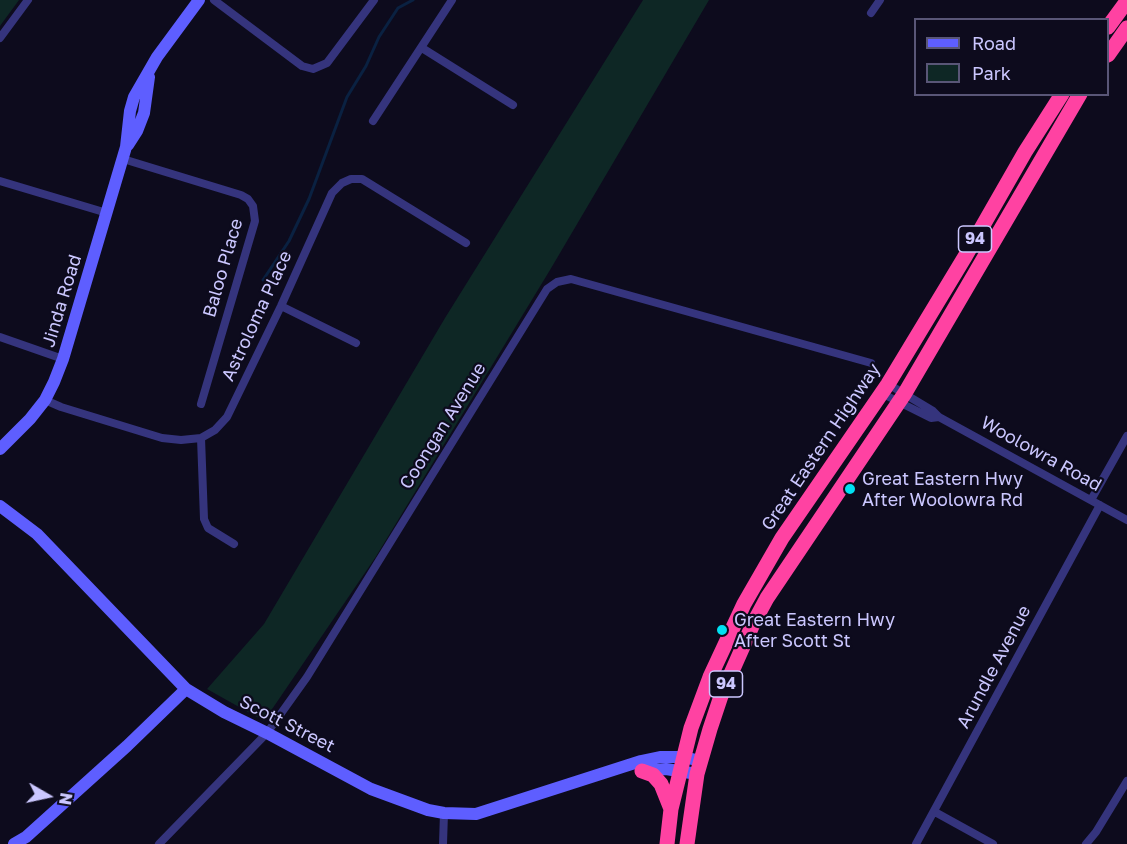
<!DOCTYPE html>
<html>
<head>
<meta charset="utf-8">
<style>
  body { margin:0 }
  #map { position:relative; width:1127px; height:844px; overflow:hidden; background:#0d0b1d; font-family:"Golos Text",sans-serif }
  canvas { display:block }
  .legend { position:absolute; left:914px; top:18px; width:195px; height:78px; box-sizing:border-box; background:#0d0b1d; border:2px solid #595677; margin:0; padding:8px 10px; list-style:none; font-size:18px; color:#cbc7ff }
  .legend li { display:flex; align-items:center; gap:12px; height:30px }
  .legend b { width:30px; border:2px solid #595677 }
  .north { position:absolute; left:18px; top:766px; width:60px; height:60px; -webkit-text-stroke:4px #0d0b1d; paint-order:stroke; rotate:99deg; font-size:16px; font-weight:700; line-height:24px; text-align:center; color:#cbc7ff }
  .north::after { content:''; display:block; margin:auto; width:21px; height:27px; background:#cbc7ff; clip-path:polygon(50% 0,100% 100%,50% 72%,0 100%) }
</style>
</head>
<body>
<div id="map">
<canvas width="1127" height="844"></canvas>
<ul class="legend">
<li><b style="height:8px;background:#5e5eff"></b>Road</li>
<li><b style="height:16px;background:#0e2725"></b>Park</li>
</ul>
<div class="north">N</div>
</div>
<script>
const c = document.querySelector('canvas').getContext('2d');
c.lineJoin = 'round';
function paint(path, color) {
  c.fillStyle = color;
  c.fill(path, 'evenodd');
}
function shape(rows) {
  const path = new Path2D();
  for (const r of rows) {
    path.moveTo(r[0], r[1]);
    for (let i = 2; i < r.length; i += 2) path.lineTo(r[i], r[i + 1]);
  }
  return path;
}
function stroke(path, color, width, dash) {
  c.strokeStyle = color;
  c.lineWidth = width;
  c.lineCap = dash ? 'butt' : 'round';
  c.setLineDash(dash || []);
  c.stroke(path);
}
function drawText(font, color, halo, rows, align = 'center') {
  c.font = font + ' "Golos Text",sans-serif';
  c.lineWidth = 4.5;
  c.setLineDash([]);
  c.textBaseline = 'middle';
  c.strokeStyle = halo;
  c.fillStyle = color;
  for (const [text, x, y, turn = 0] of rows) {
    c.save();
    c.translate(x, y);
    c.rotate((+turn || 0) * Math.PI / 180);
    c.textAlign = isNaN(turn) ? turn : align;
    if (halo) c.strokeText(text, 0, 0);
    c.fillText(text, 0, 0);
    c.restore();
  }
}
const green = shape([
  [0,0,19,0,0,26],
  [643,0,709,0,550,270,375,558,264,721,207,689,264,624,445,318]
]);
const stream = shape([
  [263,280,289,241,309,199,347,97,366,66,379,37,398,8,413,0]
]);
const street = shape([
  [214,0,302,66,313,69,327,63,374,0],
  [871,13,880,0],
  [0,38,28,0],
  [422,48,513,105],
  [373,121,452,0],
  [123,159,241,195,248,199,253,206,255,221,201,404],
  [0,181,107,213],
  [281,306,356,343],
  [0,337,63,359],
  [888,384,933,411,939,417,1127,520],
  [881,393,931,418,939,417],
  [45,400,61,407,162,438,181,440,201,438,215,430,227,417,281,306,332,193,342,183,351,179,362,179,466,243],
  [201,438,204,519,208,528,234,544],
  [1091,500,1127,436],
  [935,812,993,844],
  [159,844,267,733,307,677,547,289,557,282,571,279,871,363],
  [443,844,444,813],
  [916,844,1100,505],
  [1086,844,1096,832,1127,781]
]);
const secondary = shape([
  [128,145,137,131,144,113,149,77],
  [0,449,30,419,45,400,54,382,63,359,126,147,130,111,134,97,157,57,199,0],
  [0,506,37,534,186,689,224,712,267,733,371,789,428,810,444,813,476,814,641,761,660,757,683,757,701,761],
  [642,771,666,769,697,774],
  [14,844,26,837,127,746,186,689]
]);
const highway = shape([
  [1108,27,1127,1],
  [1108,55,1127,28],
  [642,771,653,775,661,784,671,809],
  [667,844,671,809,691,728,710,677,744,604,782,538,888,384,966,255,1025,152,1062,94],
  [687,844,697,774,710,729,721,696,753,624,767,598,905,393,1080,94]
]);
const markers = [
  [850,489,6,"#00e0f2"],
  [722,630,6,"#00e0f2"]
];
const shields = [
  [975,239,33],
  [726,684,33]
];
const shieldNames = [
  ["94",975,239],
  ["94",726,684]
];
const streetNames = [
  ["Baloo Place",223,268,-74],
  ["Jinda Road",62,301,-73],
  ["Astroloma Place",257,316,-65],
  ["Coongan Avenue",443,426,-58],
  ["Great Eastern Highway",821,447,-56],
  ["Woolowra Road",1041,454,29],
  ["Arundle Avenue",994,667,-62],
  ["Scott Street",287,724,27]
];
const poiNames = [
  ["Great Eastern Hwy",862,479],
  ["After Woolowra Rd",862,500],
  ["Great Eastern Hwy",734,620],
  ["After Scott St",734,641]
];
paint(green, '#0e2725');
stroke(stream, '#0a2141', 3);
stroke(street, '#35347d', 8);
stroke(secondary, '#5e5eff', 12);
stroke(highway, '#ff42a2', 15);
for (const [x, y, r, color] of markers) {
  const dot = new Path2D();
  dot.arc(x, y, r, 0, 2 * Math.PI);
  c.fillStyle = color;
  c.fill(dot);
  stroke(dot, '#0d0b1d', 2);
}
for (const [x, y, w] of shields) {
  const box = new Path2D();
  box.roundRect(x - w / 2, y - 13, w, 26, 4.5);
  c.fillStyle = '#0d0b1d';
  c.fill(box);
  stroke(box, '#cbc7ff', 1.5);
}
drawText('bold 16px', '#cbc7ff', null, shieldNames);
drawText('18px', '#cbc7ff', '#0d0b1d', streetNames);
drawText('18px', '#cbc7ff', '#0d0b1d', poiNames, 'left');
</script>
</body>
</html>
